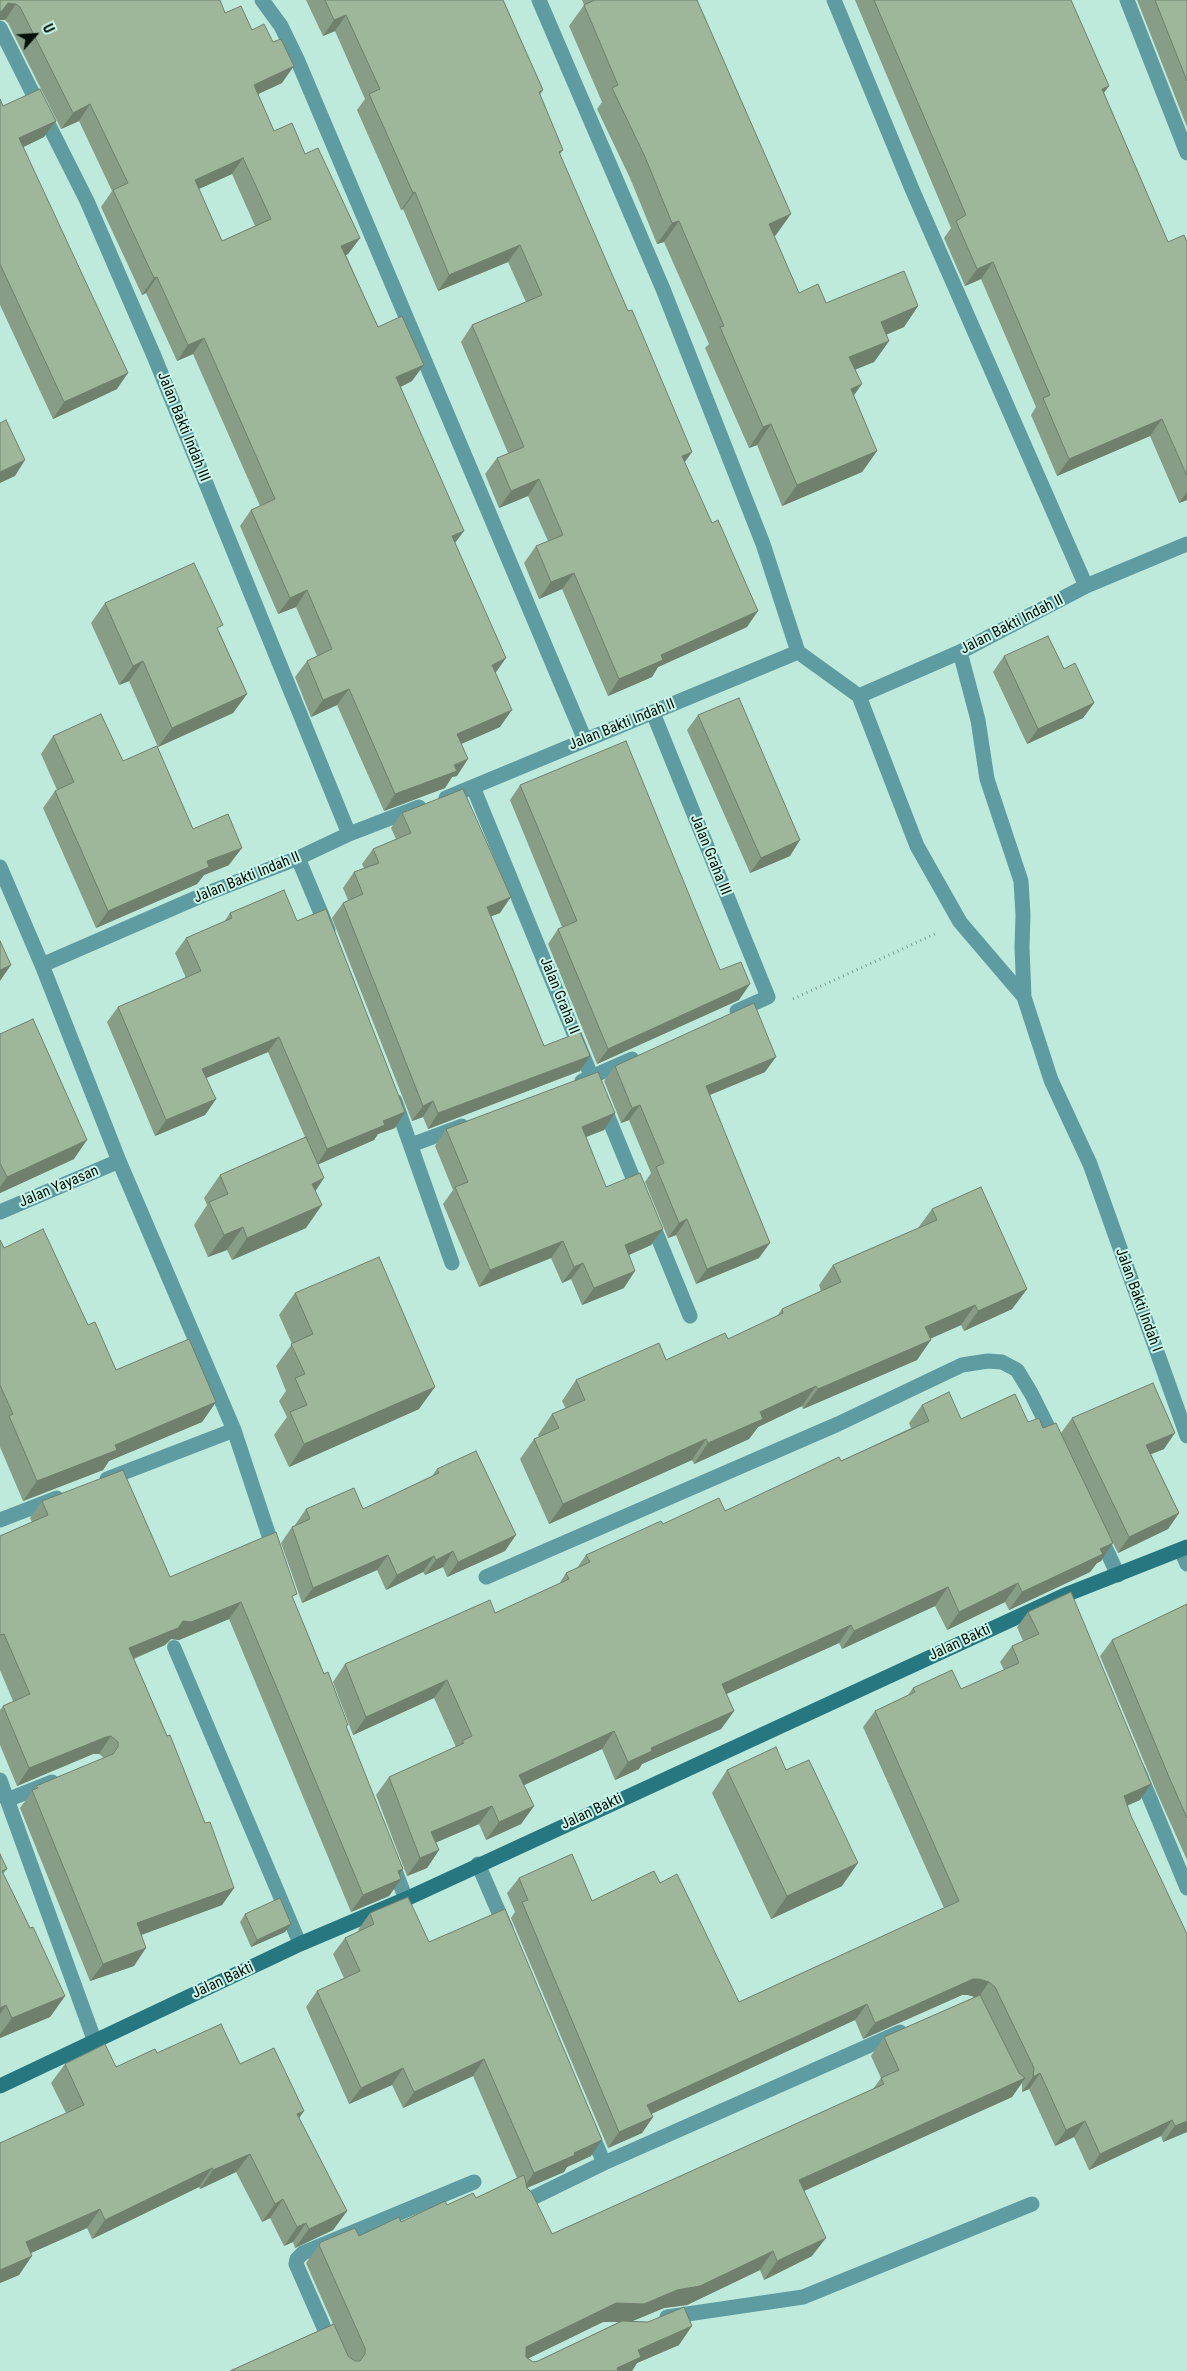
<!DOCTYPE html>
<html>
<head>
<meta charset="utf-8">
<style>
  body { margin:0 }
  #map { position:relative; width:1187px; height:2371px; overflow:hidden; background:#beeadc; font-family:"Roboto Condensed",sans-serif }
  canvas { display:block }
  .north { position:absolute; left:10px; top:10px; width:50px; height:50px; -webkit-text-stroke:4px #cbf7e9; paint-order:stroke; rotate:64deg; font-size:14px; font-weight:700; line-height:20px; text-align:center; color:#010f0a }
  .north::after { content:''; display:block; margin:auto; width:18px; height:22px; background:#010f0a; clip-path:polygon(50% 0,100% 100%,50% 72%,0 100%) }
</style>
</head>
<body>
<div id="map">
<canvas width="1187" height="2371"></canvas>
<div class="north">U</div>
</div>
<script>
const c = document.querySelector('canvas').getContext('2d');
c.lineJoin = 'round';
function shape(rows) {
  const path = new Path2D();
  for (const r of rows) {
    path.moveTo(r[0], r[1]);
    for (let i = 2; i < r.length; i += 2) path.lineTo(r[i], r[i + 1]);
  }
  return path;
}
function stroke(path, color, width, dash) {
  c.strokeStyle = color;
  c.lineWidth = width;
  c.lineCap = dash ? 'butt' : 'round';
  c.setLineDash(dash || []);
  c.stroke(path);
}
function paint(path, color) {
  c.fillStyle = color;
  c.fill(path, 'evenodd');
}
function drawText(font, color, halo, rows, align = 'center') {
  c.font = font + ' "Roboto Condensed",sans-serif';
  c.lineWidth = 4;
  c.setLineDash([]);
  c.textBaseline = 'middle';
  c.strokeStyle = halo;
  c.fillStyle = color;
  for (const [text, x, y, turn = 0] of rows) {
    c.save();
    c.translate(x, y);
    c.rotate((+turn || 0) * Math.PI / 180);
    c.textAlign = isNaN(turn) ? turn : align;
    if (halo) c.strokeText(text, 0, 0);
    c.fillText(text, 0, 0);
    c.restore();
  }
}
const path = shape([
  [793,999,937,933]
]);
const lane = shape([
  [174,1647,300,1944]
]);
const street = shape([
  [262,0,281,26,297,59,585,740],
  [539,0,663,289,763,544,798,652],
  [834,0,912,189,1086,586],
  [1127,0,1187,153],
  [0,28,87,201,154,356,349,834],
  [798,652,859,696],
  [960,652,978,720,987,779,1021,881,1023,915,1022,947,1024,997],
  [859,696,917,846,960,922,1024,997,1051,1080,1090,1164,1187,1436],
  [859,696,960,652,1086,586,1187,544],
  [653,713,768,997,737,1011],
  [473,787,640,1195],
  [446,798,798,652],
  [298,858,328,930],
  [0,867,42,965,119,1161,234,1430,275,1554],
  [42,965,203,895,298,858,349,834,419,807],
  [582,1081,632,1059],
  [395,1101,452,1263],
  [411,1145,462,1126],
  [0,1212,119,1161],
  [650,1218,690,1316],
  [107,1479,234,1430],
  [0,1520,57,1498],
  [1099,1534,1118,1575],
  [1181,1550,1187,1564],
  [486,1577,838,1424,962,1365,988,1361,1002,1362,1017,1370,1031,1393,1056,1443],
  [1139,1772,1187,1888],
  [0,1780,95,2042],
  [7,1800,52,1782],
  [392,1863,406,1899],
  [478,1864,506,1929],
  [589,2128,604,2163,900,2032],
  [522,2203,604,2163],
  [667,2317,803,2297,1032,2204],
  [343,2371,296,2264,297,2259,303,2253,474,2182]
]);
const secondary = shape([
  [0,2086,300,1944,406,1899,1065,1595,1187,1547]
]);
const wall = shape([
  [0,0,225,13,252,30,282,83,258,94,274,131,305,154,360,238,348,254,346,255,378,327,412,381,401,387,455,543,495,673,500,727,461,744,457,776,452,777,445,788,384,811,337,705,311,717,295,677,307,661,317,656,296,607,278,614,240,526,251,510,260,506,193,354,177,361,146,293,142,295,101,207,112,191,79,121,61,129,8,23,5,20],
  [232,174,255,226,222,241,199,189],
  [306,0,503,0,543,90,540,95,563,150,560,154,684,463,747,627,658,667,652,677,608,696,562,589,539,599,524,563,536,546,548,541,528,496,499,508,485,474,497,458,508,453,461,342,472,325,526,302,508,262,438,291,403,209,401,210,357,110,365,99,335,31,323,36],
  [582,0,697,0,776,235,774,236,799,293,826,303,918,306,904,327,886,335,889,341,874,362,855,369,854,396,877,451,862,472,782,506,757,445,749,448,705,348,709,344,664,242,657,244,630,178,597,109,602,102,569,26,584,5],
  [855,0,1071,0,1104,93,1168,242,1187,242,1187,500,1179,503,1150,436,1057,476,1031,415,1036,407,981,279,965,286,944,238,951,228],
  [1137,0,1187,0,1187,127],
  [0,99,3,106,56,121,44,137,23,147,117,389,53,419,0,305],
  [105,603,219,631,247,694,233,713,158,747,129,681,119,685,91,623],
  [1004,656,1064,669,1094,703,1083,718,1027,744,993,672],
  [698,715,790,856,750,873,687,730],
  [53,736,123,761,229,865,204,875,197,884,96,928,43,808,55,791,57,790,41,754],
  [520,785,720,970,739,1000,597,1064,548,944,558,929,562,927,510,800],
  [402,813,500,913,491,916,544,1046,580,1071,428,1129,423,1117,412,1121,332,918,343,903,348,900,343,888,354,872,364,868,362,864,373,849,396,839,391,828],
  [230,913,297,921,395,1128,378,1134,374,1140,318,1164,316,1191,306,1228,232,1260,227,1250,208,1257,194,1225,207,1205,204,1198,220,1175,305,1137,268,1052,206,1078,216,1099,205,1115,155,1136,107,1022,118,1007,186,978,175,953,186,938,224,922],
  [0,1034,74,1159,0,1193],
  [615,1066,765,1072,710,1095,759,1258,696,1284,676,1235,668,1238,645,1182,651,1173,629,1120,621,1123,604,1081],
  [615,1113,604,1130,586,1137,606,1187,663,1229,651,1245,629,1255,624,1288,582,1305,571,1279,562,1283,551,1258,479,1287,443,1204,453,1190,435,1146,446,1129],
  [932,1209,1027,1289,1012,1309,964,1331,961,1325,930,1339,917,1360,803,1409,802,1406,758,1427,749,1439,694,1464,692,1460,549,1524,520,1459,534,1439,539,1437,538,1435,552,1414,566,1409,562,1401,576,1380,666,1360,728,1339,777,1316,782,1309,821,1291,819,1285,833,1265,918,1228],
  [0,1240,4,1248,88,1325,116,1370,216,1402,202,1422,109,1461,103,1470,23,1501,0,1447],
  [295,1293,419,1409,289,1467,274,1435,287,1417,279,1401,286,1391,276,1366,292,1344,279,1315],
  [922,1405,961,1419,1028,1422,1043,1428,1061,1433,1072,1418,1164,1449,1151,1454,1179,1513,1168,1529,1118,1553,1113,1543,1101,1561,1097,1563,1090,1572,1009,1610,1005,1602,947,1630,935,1606,842,1649,839,1643,726,1694,734,1711,721,1729,642,1764,639,1769,615,1780,602,1749,524,1785,534,1806,521,1824,486,1840,479,1824,436,1842,439,1850,427,1868,407,1876,376,1795,389,1777,456,1747,434,1698,353,1735,333,1682,345,1664,495,1613,559,1584,566,1573,577,1568,586,1555,663,1524,725,1511,841,1461,911,1428,909,1423],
  [437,1469,505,1551,447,1577,443,1567,425,1575,423,1572,386,1590,377,1570,302,1603,281,1543,292,1527,296,1526,295,1525,306,1509,363,1509,432,1476],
  [42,1501,170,1577,293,1599,346,1727,401,1879,389,1896,351,1912,229,1619,179,1640,171,1639,165,1645,134,1659,205,1823,234,1888,222,1905,141,1935,134,1966,90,1981,20,1808,36,1786,104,1758,99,1754,93,1754,17,1786,0,1745,0,1710,3,1706,13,1701,0,1670,0,1536,32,1522,30,1518],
  [1187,1604,1187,1860,1157,1793,1100,1656,1112,1640],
  [1028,1612,1140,1800,1127,1805,1187,2132,1163,2142,1161,2136,1089,2170,1074,2137,1055,2146,1029,2089,1022,2092,1022,2083,1012,2097,804,2191,812,2256,764,2280,760,2270,687,2305,664,2308,633,2321,679,2345,637,2363,632,2371,230,2371,333,2324,306,2263,319,2245,359,2236,447,2205,476,2198,517,2178,473,2076,403,2108,392,2085,349,2104,306,2007,317,1991,344,1978,333,1954,345,1938,359,1931,358,1930,370,1913,429,1942,591,2156,567,2167,564,2172,527,2188,552,2234,873,2089,881,2078,871,2056,884,2037,975,1997,968,1995,962,1995,863,2039,855,2020,651,2114,653,2117,642,2133,608,2148,511,1918,515,1912,507,1893,519,1878,592,1901,660,1883,739,2002,944,1908,863,1727,875,1711,908,1695,913,1688,961,1689,1004,1670,1000,1662,1012,1646,1023,1641,1017,1627],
  [603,2322,619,2322,538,2361,533,2362,528,2358],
  [727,1770,842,1886,771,1919,712,1793],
  [0,1854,7,1869,3,1874,30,1928,65,1996,50,2017,0,2038],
  [245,1914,285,1932,251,1947,240,1922],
  [157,2053,240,2064,299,2118,347,2211,333,2230,295,2248,293,2242,284,2246,270,2218,262,2222,236,2172,200,2189,199,2187,92,2239,87,2228,31,2253,19,2275,0,2283,0,2143,66,2113,51,2083,65,2064,116,2067]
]);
const shadedWall = shape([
  [8,3,16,4,5,20,0,20,0,12],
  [346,15,335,31,323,36,334,20],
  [294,66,282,83,243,101,254,85],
  [1109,86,1096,104,1102,89],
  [90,104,79,121,61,129,73,113],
  [56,121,44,137,7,155,19,138],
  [243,158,232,174,183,196,195,180],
  [415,192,403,209,401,210,413,193],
  [791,214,776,235,754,245,769,224],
  [679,221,664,242,657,244,672,223],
  [360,238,348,254,330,262,341,246],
  [520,245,508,262,438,291,449,275],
  [993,262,981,279,965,286,977,269],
  [157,277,146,293,142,295,154,278],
  [918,306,904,327,866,343,881,322],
  [204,338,193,354,177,361,188,345],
  [889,341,874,362,835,378,849,357],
  [424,365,412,381,385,394,396,377],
  [128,373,117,389,53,419,64,402],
  [862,384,847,405,851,389],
  [1162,419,1150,436,1057,476,1069,459],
  [771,424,757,445,749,448,763,427],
  [877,451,862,472,782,506,797,485],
  [692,452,680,469,682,456],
  [25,460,15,476,0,483,0,472],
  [539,479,528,496,499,508,511,491],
  [1187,492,1187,500,1179,503],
  [464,531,452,547,452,536],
  [574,573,562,589,539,599,551,582],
  [307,590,296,607,278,614,290,598],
  [758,611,747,627,658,667,652,677,608,696,619,679,661,655],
  [506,658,494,675,492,665],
  [143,661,129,681,119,685,133,666],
  [349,689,337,705,311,717,323,700],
  [247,694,233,713,158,747,172,728],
  [1094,703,1083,718,1027,744,1038,729],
  [512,710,500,727,445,751,457,734],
  [468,759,457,776,452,777,445,788,384,811,395,794],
  [800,840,790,856,750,873,761,858],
  [242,848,229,865,204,875,197,884,96,928,108,911,207,861],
  [511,897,500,913,476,922,487,907],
  [11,965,0,981,0,970],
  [750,984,739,1000,597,1064,608,1049],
  [279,1037,268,1052,192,1084,202,1069],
  [590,1056,580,1071,428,1129,438,1113],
  [776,1057,765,1072,695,1101,706,1086],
  [216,1099,205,1115,155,1136,166,1120],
  [433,1101,423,1117,412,1121,423,1106],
  [640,1105,629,1120,621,1123,632,1108],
  [405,1112,395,1128,378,1134,374,1140,317,1165,327,1149,383,1121],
  [615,1113,604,1130,570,1143,582,1127],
  [87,1140,74,1159,0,1193,0,1187,7,1177],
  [324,1178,309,1201,312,1184],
  [322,1205,306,1228,232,1260,247,1238],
  [687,1219,676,1235,668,1238,679,1223],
  [243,1227,227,1250,208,1257,224,1235],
  [663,1229,651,1245,613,1262,625,1245],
  [563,1241,551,1258,479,1287,490,1270],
  [770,1243,759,1258,696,1284,707,1269],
  [583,1263,571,1279,562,1283,574,1267],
  [635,1271,624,1288,582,1305,594,1288],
  [1027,1289,1012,1309,964,1331,978,1311],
  [975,1305,961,1325,911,1347,925,1327],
  [931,1340,917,1360,803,1409,818,1389],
  [816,1386,802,1406,758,1427,749,1439,694,1464,708,1443,760,1412],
  [435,1387,419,1409,289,1467,304,1444],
  [216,1402,202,1422,109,1461,103,1470,23,1501,37,1481,115,1445],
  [1175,1433,1164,1449,1136,1460,1146,1445],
  [706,1439,692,1460,549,1524,563,1504],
  [1179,1513,1168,1529,1118,1553,1129,1537],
  [516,1535,505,1551,447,1577,458,1562],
  [1113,1543,1101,1561,1097,1563,1090,1572,1009,1610,1022,1592,1100,1549],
  [453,1551,443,1567,425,1575,436,1560],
  [388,1555,377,1570,302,1603,313,1588],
  [434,1556,423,1572,386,1590,397,1575],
  [1018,1583,1005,1602,947,1630,959,1612],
  [948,1587,935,1606,842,1649,854,1631],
  [241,1602,229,1619,179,1640,171,1639,165,1645,117,1665,129,1648,183,1621],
  [851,1625,839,1643,709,1702,722,1684],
  [447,1680,434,1698,353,1735,366,1717],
  [734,1711,721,1729,642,1764,639,1769,615,1780,628,1762,651,1748],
  [614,1731,602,1749,507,1793,519,1775],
  [111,1736,99,1754,93,1754,17,1786,29,1768,106,1737],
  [1151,1784,1140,1800,1113,1812,1124,1796],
  [492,1806,479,1824,419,1850,431,1832],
  [534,1806,521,1824,486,1840,499,1822],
  [439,1850,427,1868,407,1876,420,1858],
  [858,1863,842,1886,771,1919,787,1896],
  [403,1869,395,1881,401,1879,389,1896,351,1912,363,1895,398,1871],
  [234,1888,222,1905,125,1941,137,1923],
  [291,1924,285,1932,251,1947,257,1940],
  [146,1948,134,1966,90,1981,103,1964],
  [973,1979,979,1979,989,1982,978,1998,968,1995,962,1995,863,2039,875,2023],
  [65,1996,50,2017,0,2038,0,2034,12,2018],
  [867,2004,855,2020,636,2121,647,2105],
  [6,2005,0,2014,0,2008],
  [484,2059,473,2076,403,2108,414,2092],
  [403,2068,392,2085,349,2104,361,2088],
  [1040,2073,1029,2089,1022,2092,1033,2077],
  [1025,2078,1012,2097,786,2199,799,2180],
  [304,2111,291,2130,297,2114],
  [653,2117,642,2133,608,2148,619,2132],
  [1172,2120,1161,2136,1089,2170,1100,2154],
  [1085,2121,1074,2137,1055,2146,1066,2130],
  [1187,2121,1187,2132,1163,2142,1175,2126],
  [602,2140,591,2156,567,2167,564,2172,522,2190,534,2173,574,2153],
  [250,2154,236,2172,200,2189,213,2170],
  [212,2168,199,2187,92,2239,105,2220],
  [283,2199,270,2218,262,2222,275,2204],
  [100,2209,87,2228,13,2261,26,2242],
  [347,2211,333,2230,295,2248,309,2229],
  [306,2223,293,2242,284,2246,297,2227],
  [826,2238,812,2256,764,2280,777,2261],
  [773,2251,760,2270,687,2305,664,2308,630,2322,603,2322,513,2366,526,2347,616,2303],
  [32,2256,19,2275,0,2283,0,2270],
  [692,2326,679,2345,637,2363,632,2371,615,2371,617,2368,638,2350]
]);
const building = shape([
  [0,0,220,0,225,13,241,6,252,30,264,24,273,42,281,39,294,66,254,85,274,131,292,123,305,154,318,148,360,238,341,246,378,327,402,316,424,365,396,377,464,531,452,536,506,658,492,665,512,710,457,734,468,759,454,765,457,771,395,794,349,689,323,700,307,661,332,649,307,590,290,598,251,510,275,499,204,338,188,345,157,277,154,278,113,190,128,183,90,104,73,113,20,7,16,4,8,3,2,11,0,12,0,0],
  [243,158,271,219,222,241,195,180,243,158],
  [325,0,503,0,543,90,539,92,563,150,559,152,628,311,632,310,692,452,682,456,712,523,718,520,758,611,661,655,663,660,619,679,574,573,551,582,536,546,563,535,539,479,511,491,497,458,524,447,472,325,542,295,520,245,449,275,415,192,413,193,369,94,380,89,346,15,334,20,325,0],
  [595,0,697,0,791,214,769,224,799,293,818,284,826,303,904,271,918,306,881,322,889,341,849,357,862,384,851,389,877,451,797,485,771,424,763,427,720,327,724,326,679,221,672,223,645,157,612,88,618,85,584,5,595,0],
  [874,0,1071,0,1109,86,1102,89,1168,242,1184,235,1187,242,1187,476,1162,419,1069,459,1043,398,1050,395,993,262,977,269,956,221,966,215,874,0],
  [1155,0,1187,0,1187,81,1155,0],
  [40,89,56,121,19,138,128,373,64,402,0,264,0,99,3,106,40,89],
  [6,420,25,460,0,472,0,423,6,420],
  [194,563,223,625,217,628,247,694,172,728,143,661,133,666,105,603,194,563],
  [1048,636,1064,669,1075,663,1094,703,1038,729,1004,656,1048,636],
  [739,698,800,840,761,858,698,715,739,698],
  [101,714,123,761,157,746,193,829,228,814,242,848,207,861,209,867,108,911,55,791,74,782,53,736,101,714],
  [626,741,720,970,741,962,750,984,608,1049,558,929,577,921,520,785,626,741],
  [463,789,511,897,487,907,544,1046,580,1032,590,1056,438,1113,433,1101,423,1106,343,903,363,894,354,872,379,863,373,849,411,833,402,813,463,789],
  [284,890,297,921,326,909,405,1112,383,1121,385,1125,327,1149,279,1037,202,1069,216,1099,166,1120,118,1007,201,971,186,938,232,918,230,913,284,890],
  [0,941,11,965,0,970,0,941],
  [754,1003,776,1057,706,1086,770,1243,707,1269,687,1219,679,1223,656,1167,664,1163,640,1105,632,1108,615,1066,754,1003],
  [33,1019,87,1140,7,1177,0,1163,0,1034,33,1019],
  [598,1072,615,1113,582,1127,606,1187,640,1173,663,1229,625,1245,635,1271,594,1288,583,1263,574,1267,563,1241,490,1270,455,1187,468,1182,446,1129,598,1072],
  [306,1137,324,1178,312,1184,322,1205,247,1238,243,1227,224,1235,209,1202,228,1194,220,1175,306,1137],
  [981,1187,1027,1289,978,1311,975,1305,925,1327,931,1340,818,1389,816,1386,760,1412,763,1419,708,1443,706,1439,563,1504,534,1439,559,1428,552,1414,585,1400,576,1380,659,1343,666,1360,725,1333,728,1339,783,1313,782,1309,841,1282,833,1265,937,1220,932,1209,981,1187],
  [43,1229,88,1325,95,1322,116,1370,189,1339,216,1402,115,1445,117,1450,37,1481,9,1416,13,1414,0,1385,0,1240,4,1248,43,1229],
  [379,1257,435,1387,304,1444,290,1412,307,1405,295,1378,305,1374,291,1344,313,1334,295,1293,379,1257],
  [1153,1383,1175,1433,1146,1445,1179,1513,1129,1537,1072,1418,1153,1383],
  [949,1392,961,1419,1015,1394,1028,1422,1039,1418,1043,1428,1056,1423,1113,1543,1100,1549,1103,1554,1022,1592,1018,1583,959,1612,948,1587,854,1631,851,1625,722,1684,734,1711,651,1748,652,1751,628,1762,614,1731,519,1775,534,1806,499,1822,492,1806,431,1832,439,1850,420,1858,389,1777,464,1743,462,1741,472,1736,447,1680,366,1717,345,1664,490,1600,495,1613,569,1579,566,1573,590,1562,586,1555,661,1521,663,1524,719,1498,725,1511,839,1457,841,1461,929,1421,922,1405,949,1392],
  [476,1451,516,1535,458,1562,453,1551,436,1560,434,1556,397,1575,388,1555,313,1588,292,1527,310,1519,306,1509,354,1488,363,1509,439,1473,437,1469,476,1451],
  [123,1470,170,1577,276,1532,297,1594,292,1596,324,1674,328,1672,348,1725,346,1726,403,1869,398,1871,401,1879,363,1895,241,1602,191,1622,183,1621,178,1628,129,1648,167,1736,170,1735,205,1823,210,1822,234,1888,137,1923,146,1948,103,1964,32,1790,38,1788,36,1786,113,1754,118,1747,118,1742,111,1736,106,1737,29,1768,3,1706,30,1694,4,1634,0,1635,0,1536,48,1515,42,1501,123,1470],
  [1071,1592,1151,1784,1124,1796,1131,1816,1187,1934,1187,2121,1175,2126,1172,2120,1100,2154,1085,2121,1066,2130,1040,2073,1033,2077,1034,2068,995,1987,989,1982,979,1979,973,1979,875,2023,867,2004,647,2105,653,2117,619,2132,522,1902,528,1900,519,1878,572,1854,592,1901,654,1871,660,1883,677,1874,739,2002,959,1901,875,1711,915,1692,913,1688,952,1670,961,1689,1019,1663,1012,1646,1039,1634,1028,1612,1071,1592],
  [1187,1604,1187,1818,1169,1777,1112,1640,1187,1604],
  [776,1747,786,1770,809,1760,858,1863,787,1896,727,1770,776,1747],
  [0,1854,7,1869,2,1871,30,1928,33,1927,65,1996,12,2018,6,2005,0,2008,0,1854],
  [408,1897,429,1942,505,1909,602,2140,574,2153,575,2155,534,2173,484,2059,414,2092,403,2068,361,2088,317,1991,360,1971,345,1938,374,1924,370,1913,408,1897],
  [280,1898,291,1924,257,1940,245,1914,280,1898],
  [980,1995,1019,2073,1025,2078,799,2180,826,2238,777,2261,773,2251,700,2286,677,2290,644,2304,616,2303,526,2347,526,2357,533,2362,538,2361,622,2321,648,2322,684,2307,692,2326,638,2350,641,2357,617,2368,618,2371,230,2371,334,2324,348,2356,355,2361,360,2361,365,2354,365,2348,319,2245,321,2242,355,2228,359,2236,399,2217,401,2222,445,2201,447,2205,473,2193,476,2198,524,2175,527,2188,532,2193,552,2234,884,2084,881,2078,899,2070,884,2037,980,1995],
  [221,2024,240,2064,274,2048,304,2111,297,2114,347,2211,309,2229,306,2223,297,2227,283,2199,275,2204,250,2154,213,2170,212,2168,105,2220,100,2209,26,2242,32,2256,0,2270,0,2143,84,2105,65,2064,105,2044,116,2067,155,2049,157,2053,221,2024]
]);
const streetNames = [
  ["Jalan Bakti Indah III",183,427,68],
  ["Jalan Bakti Indah II",1012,625,-27],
  ["Jalan Bakti Indah II",622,725,-22],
  ["Jalan Graha III",710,855,68],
  ["Jalan Bakti Indah II",247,878,-22],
  ["Jalan Graha II",559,996,68],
  ["Jalan Yayasan",59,1187,-23],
  ["Jalan Bakti Indah I",1138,1300,70],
  ["Jalan Bakti",960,1643,-25],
  ["Jalan Bakti",592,1812,-25],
  ["Jalan Bakti",223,1981,-25]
];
stroke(path, '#7c9d93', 3, [1, 4]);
stroke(lane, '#5f9ca2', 14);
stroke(street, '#5f9ca2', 15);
stroke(secondary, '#277780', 15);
paint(wall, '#889d85');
paint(shadedWall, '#6f806c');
paint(building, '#9eb79b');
stroke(building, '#6f806c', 1);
drawText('15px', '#010f0a', '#cbf7e9', streetNames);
</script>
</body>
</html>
